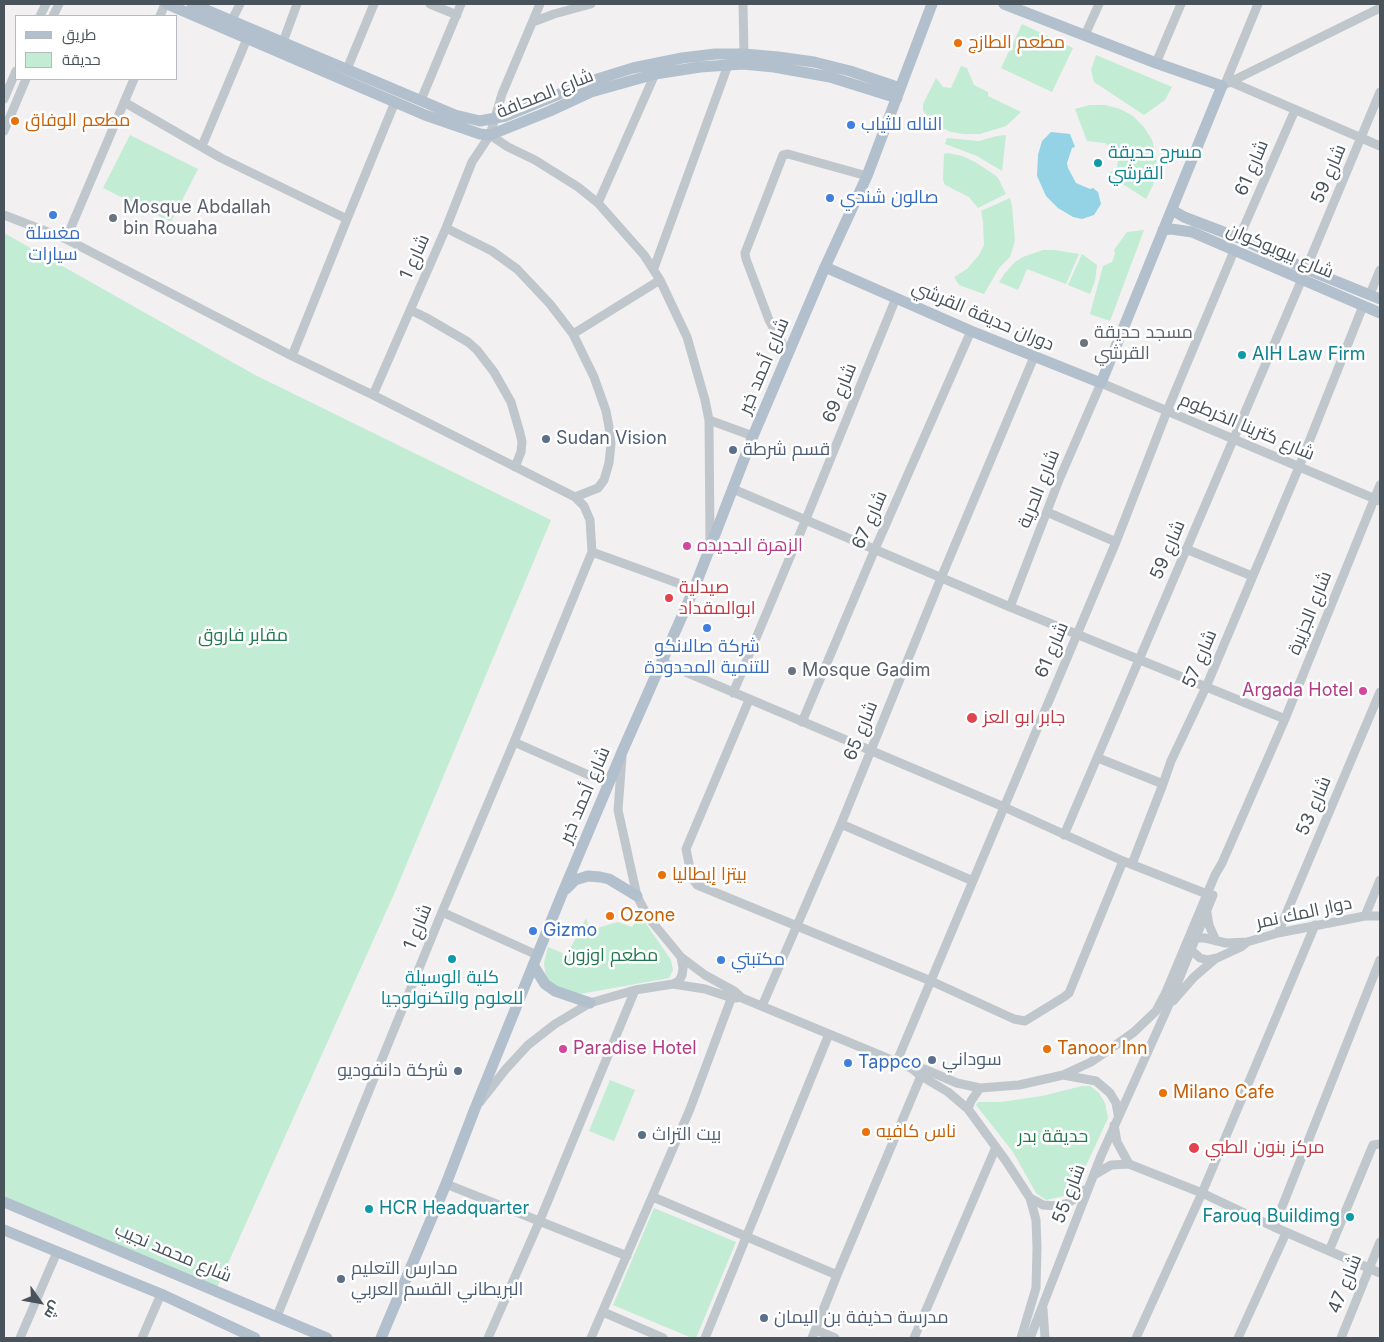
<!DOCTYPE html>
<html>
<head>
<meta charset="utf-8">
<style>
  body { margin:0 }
  #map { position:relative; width:1384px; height:1342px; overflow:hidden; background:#f2f0f0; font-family:Inter,Cairo,sans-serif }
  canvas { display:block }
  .frame { position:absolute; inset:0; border:5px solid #49535c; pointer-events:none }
  .legend { position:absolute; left:15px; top:15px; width:162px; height:65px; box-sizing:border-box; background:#fff; border:1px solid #b6babe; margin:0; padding:6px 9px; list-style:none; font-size:15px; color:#49535c }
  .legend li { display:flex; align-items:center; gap:10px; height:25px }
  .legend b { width:25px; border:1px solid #b6babe }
  .north { position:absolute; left:15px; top:1277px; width:50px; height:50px; -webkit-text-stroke:4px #fff; paint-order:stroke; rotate:122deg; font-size:14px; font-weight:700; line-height:20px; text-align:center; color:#49535c }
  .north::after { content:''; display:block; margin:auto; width:18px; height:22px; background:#49535c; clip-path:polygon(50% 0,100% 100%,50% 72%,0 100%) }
</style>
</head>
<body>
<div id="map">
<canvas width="1384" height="1342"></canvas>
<div class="frame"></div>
<ul class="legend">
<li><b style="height:6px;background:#b2bfcc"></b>طريق</li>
<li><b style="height:14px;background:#c2ecd3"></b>حديقة</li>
</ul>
<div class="north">ش</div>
</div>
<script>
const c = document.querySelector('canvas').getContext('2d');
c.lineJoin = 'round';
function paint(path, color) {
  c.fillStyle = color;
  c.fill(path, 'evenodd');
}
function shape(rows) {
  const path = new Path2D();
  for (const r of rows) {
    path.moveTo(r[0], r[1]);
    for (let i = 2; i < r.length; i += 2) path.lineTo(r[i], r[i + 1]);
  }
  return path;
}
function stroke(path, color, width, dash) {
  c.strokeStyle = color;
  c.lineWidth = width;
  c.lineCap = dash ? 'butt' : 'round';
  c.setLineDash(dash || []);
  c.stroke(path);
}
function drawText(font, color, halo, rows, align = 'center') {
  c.font = font + ' Inter,Cairo,sans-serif';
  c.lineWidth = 5;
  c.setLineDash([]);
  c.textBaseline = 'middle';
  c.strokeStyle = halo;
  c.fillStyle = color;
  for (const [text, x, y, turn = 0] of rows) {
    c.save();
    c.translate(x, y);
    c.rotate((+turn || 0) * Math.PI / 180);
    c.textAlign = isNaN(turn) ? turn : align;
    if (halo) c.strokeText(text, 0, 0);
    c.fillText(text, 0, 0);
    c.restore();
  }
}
const green = shape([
  [1022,24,1073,48,1052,92,1001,68],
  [1096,55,1172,87,1165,100,1144,115,1094,82,1091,70],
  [961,66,967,68,974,85,988,92,988,96,1021,112,1006,126,980,134,964,134,951,132,932,123,923,110,923,104,936,78,943,87,951,88],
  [1090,105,1105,105,1120,109,1133,116,1144,127,1152,140,1156,155,1157,170,1153,185,1146,199,1107,174,1117,169,1118,159,1115,151,1105,143,1087,141,1075,109],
  [130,135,198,169,171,222,103,188],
  [1006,135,1002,171,977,156,945,144,947,138,979,141,997,136],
  [947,153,962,156,975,162,995,175,998,178,1006,194,978,208,969,197,945,185,943,180,944,154],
  [1010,198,1012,206,1015,241,1010,257,999,268,984,294,959,285,954,277,967,269,979,255,984,245,983,221,981,211],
  [1144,230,1110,321,1090,314,1103,266,1112,262,1115,254,1114,250,1127,232],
  [4,233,255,375,551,520,394,894,216,1290,4,1202],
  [1043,250,1055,250,1079,254,1066,284,1027,269,1018,290,999,282,1005,273,1015,262,1023,257],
  [1082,254,1097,265,1095,281,1090,294,1068,285],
  [640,915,671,960,673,970,669,978,574,995,556,987,546,977,544,963,548,947,567,955,586,918,590,930,618,922,632,927],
  [610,1080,635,1090,614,1141,589,1131],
  [1082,1086,1090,1086,1099,1093,1105,1103,1108,1118,1073,1194,1046,1200,1036,1193,1013,1152,976,1105,978,1102,1001,1102,1042,1096],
  [654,1208,736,1242,696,1338,692,1338,613,1305]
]);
const water = shape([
  [1051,132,1070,134,1075,147,1072,148,1067,163,1068,168,1076,183,1090,189,1093,188,1098,192,1101,204,1094,215,1082,219,1073,217,1058,208,1046,196,1037,176,1038,155,1042,141]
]);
const minor = shape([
  [430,4,457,15],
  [540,4,502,94,490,135,508,147,535,160,578,187,598,203,644,255,660,280,687,337,705,400,709,420,710,541],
  [743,4,744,54],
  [40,16,46,4],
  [53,16,59,4],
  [160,16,165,4],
  [232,20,240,4],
  [533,22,554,14,591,4],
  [1085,35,1099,4],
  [283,42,297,4],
  [1156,63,1181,4],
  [347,69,374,4],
  [1231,82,1380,146],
  [1225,84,1258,4],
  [1222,86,1380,8],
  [4,99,16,71],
  [421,100,461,4],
  [124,102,221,158,347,219],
  [4,131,26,79],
  [202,146,249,34],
  [598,203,655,74],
  [4,215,66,239,292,356,373,395,575,497,584,506,590,520,592,552,514,742,442,912,277,1316],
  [446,228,492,251,517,269,550,304,573,334,594,377,606,411,609,427,611,444,609,463,604,480,598,488,575,497],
  [1239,238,1295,110],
  [66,239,134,79],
  [654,268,728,65],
  [1306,269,1380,92],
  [1370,294,1380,270],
  [410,310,425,317,468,342,477,350,494,372,511,402,520,433,522,442,521,452,515,467],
  [573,334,660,280],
  [788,354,769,320,746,259,745,253,783,155,788,154,867,176],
  [292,356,347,219,395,102],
  [373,395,446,228,472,162,490,135],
  [709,420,753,436],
  [733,489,1010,607,1285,719],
  [1047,512,1116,542],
  [1186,549,1252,576],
  [592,552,694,589],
  [1010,607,1059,480,1101,383,1380,501],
  [662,662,1004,807,1123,861,1212,896],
  [733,693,806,519,896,298],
  [749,700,686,849,692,878,697,885,702,887,931,981,1014,1019,1025,1021,1064,997,1069,993,1123,861],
  [802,722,875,549,971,331],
  [514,742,609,784],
  [622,757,618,810,637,896,648,917,681,957,705,975,734,991,742,998,911,1068,921,1076,948,1092,968,1109,1006,1161,1030,1198,1036,1220,1037,1248,1036,1288,1021,1338],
  [1098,758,1163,784],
  [841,824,973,881],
  [1064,835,1302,279],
  [1132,864,1163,784,1171,761,1206,687,1299,467,1363,306],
  [442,912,537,955],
  [1207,913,1209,925,1216,941],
  [1365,916,1380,880],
  [1278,933,1380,692],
  [1191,938,1205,938,1226,943,1247,942],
  [1189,948,1200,958,1208,960,1217,958,1241,947,1247,942,1278,933,1365,916,1380,916],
  [673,984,679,981,682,975,683,968,681,957],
  [1173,1001,1194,977,1215,959],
  [762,1006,841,824,941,578,1034,357],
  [897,1061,1116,542,1167,411,1234,251],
  [911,1068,924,1069,957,1083,980,1088,1019,1085,1063,1075,1091,1062,1113,1047,1134,1032,1156,1011,1166,992,1215,875,1222,863,1285,719,1380,485],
  [1063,1075,1096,1081,1110,1093,1116,1103,1118,1114],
  [480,1102,505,1070,528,1045,555,1024,590,1003,635,990,673,984,705,989,732,998,737,998],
  [968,1109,971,1101,980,1088],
  [1114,1125,1117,1142,1129,1164],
  [1094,1175,1111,1165,1129,1164,1202,1193,1274,1227,1380,1273],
  [446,1184,627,1256],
  [653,1197,837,1275],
  [1030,1198,1043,1205,1057,1206,1068,1203,1078,1197,1085,1190],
  [1274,1227,1380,960],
  [1329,1251,1373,1145,1380,1144],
  [1043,1309,1045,1338],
  [603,1312,663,1338],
  [816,1330,835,1338],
  [20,1338,57,1252],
  [142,1338,161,1294],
  [488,1338,540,1220,635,990],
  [591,1338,690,1109,734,991],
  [705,1338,829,1034],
  [812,1338,837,1275,923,1071],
  [914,1338,996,1147],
  [1030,1338,1101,1156,1167,1009,1213,895],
  [1136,1338,1202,1193,1315,925],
  [1238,1338,1286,1233],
  [1341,1338,1380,1242]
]);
const major = shape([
  [167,4,425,115,480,134,490,135,550,111,591,92,655,74,700,67,743,64,774,67,830,77,897,98],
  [192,4,455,115,480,121,506,116,591,81,633,68,682,58,715,54,744,54,778,57,814,62,850,71,900,88],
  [932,4,867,176,825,267,971,331,1101,383,1222,86,1156,63,1004,4],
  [1172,210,1184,217,1239,238,1306,269,1380,299],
  [1163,230,1171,229,1192,232,1380,313],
  [566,889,575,880,588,876,600,877,609,879,637,896],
  [533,965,545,984,555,991,590,1003],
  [4,1202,327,1338],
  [4,1230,161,1294,255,1338],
  [381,1338,446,1184,474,1111,560,899,622,752,694,589,753,436,825,267]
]);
const markers = [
  [958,43,5,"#e8710a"],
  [15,121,5,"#e8710a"],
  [851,125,5,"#3f7fe0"],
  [1098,163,5,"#0f9aa8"],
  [830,198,5,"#3f7fe0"],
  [53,215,5,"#3f7fe0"],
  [113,218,5,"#6b7280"],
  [1084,343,5,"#6b7280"],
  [1242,355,5,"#0f9aa8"],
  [546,439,5,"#5c6f8a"],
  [733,450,5,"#5c6f8a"],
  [687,546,5,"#d1479c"],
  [669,598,5,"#e0444e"],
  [707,628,5,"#3f7fe0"],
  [792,671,5,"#6b7280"],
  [1363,691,5,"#d1479c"],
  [972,718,6,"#e0444e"],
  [662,875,5,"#e8710a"],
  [610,916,5,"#e8710a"],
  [533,931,5,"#3f7fe0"],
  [452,959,5,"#0f9aa8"],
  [721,960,5,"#3f7fe0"],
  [563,1049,5,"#d1479c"],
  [1047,1049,5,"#e8710a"],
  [932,1060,5,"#5c6f8a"],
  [848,1063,5,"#3f7fe0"],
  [458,1071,5,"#5c6f8a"],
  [1163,1093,5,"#e8710a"],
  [866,1132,5,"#e8710a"],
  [642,1135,5,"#5c6f8a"],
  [1194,1148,6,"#e0444e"],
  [369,1209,5,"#0f9aa8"],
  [1350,1217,5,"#0f9aa8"],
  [341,1279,5,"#5c6f8a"],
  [764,1318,5,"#5c6f8a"]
];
const foodNames = [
  ["مطعم الطازج",968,43],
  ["مطعم الوفاق",25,121],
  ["بيتزا إيطاليا",672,875],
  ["Ozone",620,916],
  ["Tanoor Inn",1057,1049],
  ["Milano Cafe",1173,1093],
  ["ناس كافيه",876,1132]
];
const streetNames = [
  ["شارع الصحافة",545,94,-22],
  ["شارع 61",1252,168,-67],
  ["شارع 59",1329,174,-67],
  ["شارع بيويوكوان",1280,251,23],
  ["شارع 1",415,257,-66],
  ["دوران حديقة القرشي",983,316,23],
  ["شارع أحمد خير",764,366,-67],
  ["شارع 69",840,393,-68],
  ["شارع كترينا الخرطوم",1247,427,23],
  ["شارع الحرية",1039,489,-68],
  ["شارع 67",870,520,-66],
  ["شارع 59",1168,550,-67],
  ["شارع الجزيرة",1310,613,-68],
  ["شارع 61",1052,650,-67],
  ["شارع 57",1200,659,-67],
  ["شارع 65",861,731,-68],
  ["شارع أحمد خير",585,795,-67],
  ["شارع 53",1314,806,-67],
  ["دوار المك نمر",1304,913,-12],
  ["شارع 1",418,927,-68],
  ["شارع 55",1069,1194,-69],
  ["شارع محمد نجيب",173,1253,23],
  ["شارع 47",1345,1284,-68]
];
const shopNames = [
  ["الناله للثياب",861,125],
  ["صالون شندي",840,198],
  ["مغسلة",53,234,"center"],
  ["سيارات",53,255,"center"],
  ["شركة صالانكو",707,647,"center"],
  ["للتنمية المحدودة",707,668,"center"],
  ["Gizmo",543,931],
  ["مكتبتي",731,960],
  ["Tappco",858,1063]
];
const cultureNames = [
  ["مسرح حديقة",1108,153],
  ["القرشي",1108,174],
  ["AIH Law Firm",1252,355],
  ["كلية الوسيلة",452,978,"center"],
  ["للعلوم والتكنولوجيا",452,999,"center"],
  ["HCR Headquarter",379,1209],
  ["Farouq Buildimg",1340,1217,"right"]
];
const worshipNames = [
  ["Mosque Abdallah",123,208],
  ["bin Rouaha",123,229],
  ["مسجد حديقة",1094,333],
  ["القرشي",1094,354],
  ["Mosque Gadim",802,671]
];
const serviceNames = [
  ["Sudan Vision",556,439],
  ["قسم شرطة",743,450],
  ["سوداني",942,1060],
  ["شركة دانفوديو",448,1071,"right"],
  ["بيت التراث",652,1135],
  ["مدارس التعليم",351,1269],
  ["البريطاني القسم العربي",351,1290],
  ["مدرسة حذيفة بن اليمان",774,1318]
];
const hotelNames = [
  ["الزهرة الجديده",697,546],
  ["Argada Hotel",1353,691,"right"],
  ["Paradise Hotel",573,1049]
];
const healthNames = [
  ["صيدلية",679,588],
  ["ابوالمقداد",679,609],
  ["جابر ابو العز",983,718],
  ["مركز بنون الطبي",1205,1148]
];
const parkNames = [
  ["مقابر فاروق",243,636],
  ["مطعم اوزون",611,956],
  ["حديقة بدر",1053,1137]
];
paint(green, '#c2ecd3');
paint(water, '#93d3e5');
stroke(minor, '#bfc7cd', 9);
stroke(major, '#b2bfcc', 11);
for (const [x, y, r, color] of markers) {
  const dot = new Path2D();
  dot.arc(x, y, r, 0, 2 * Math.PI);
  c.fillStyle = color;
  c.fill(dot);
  stroke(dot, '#fff', 2);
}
drawText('18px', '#c56008', '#fff', foodNames, 'left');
drawText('18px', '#49535c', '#fff', streetNames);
drawText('18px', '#366cbe', '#fff', shopNames, 'left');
drawText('18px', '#0d838f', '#fff', cultureNames, 'left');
drawText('18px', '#5b616d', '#fff', worshipNames, 'left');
drawText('18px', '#4e5e75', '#fff', serviceNames, 'left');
drawText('18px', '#b23c85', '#fff', hotelNames, 'left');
drawText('18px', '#be3a42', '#fff', healthNames, 'left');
drawText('18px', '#1f784d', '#fff', parkNames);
</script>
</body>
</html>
